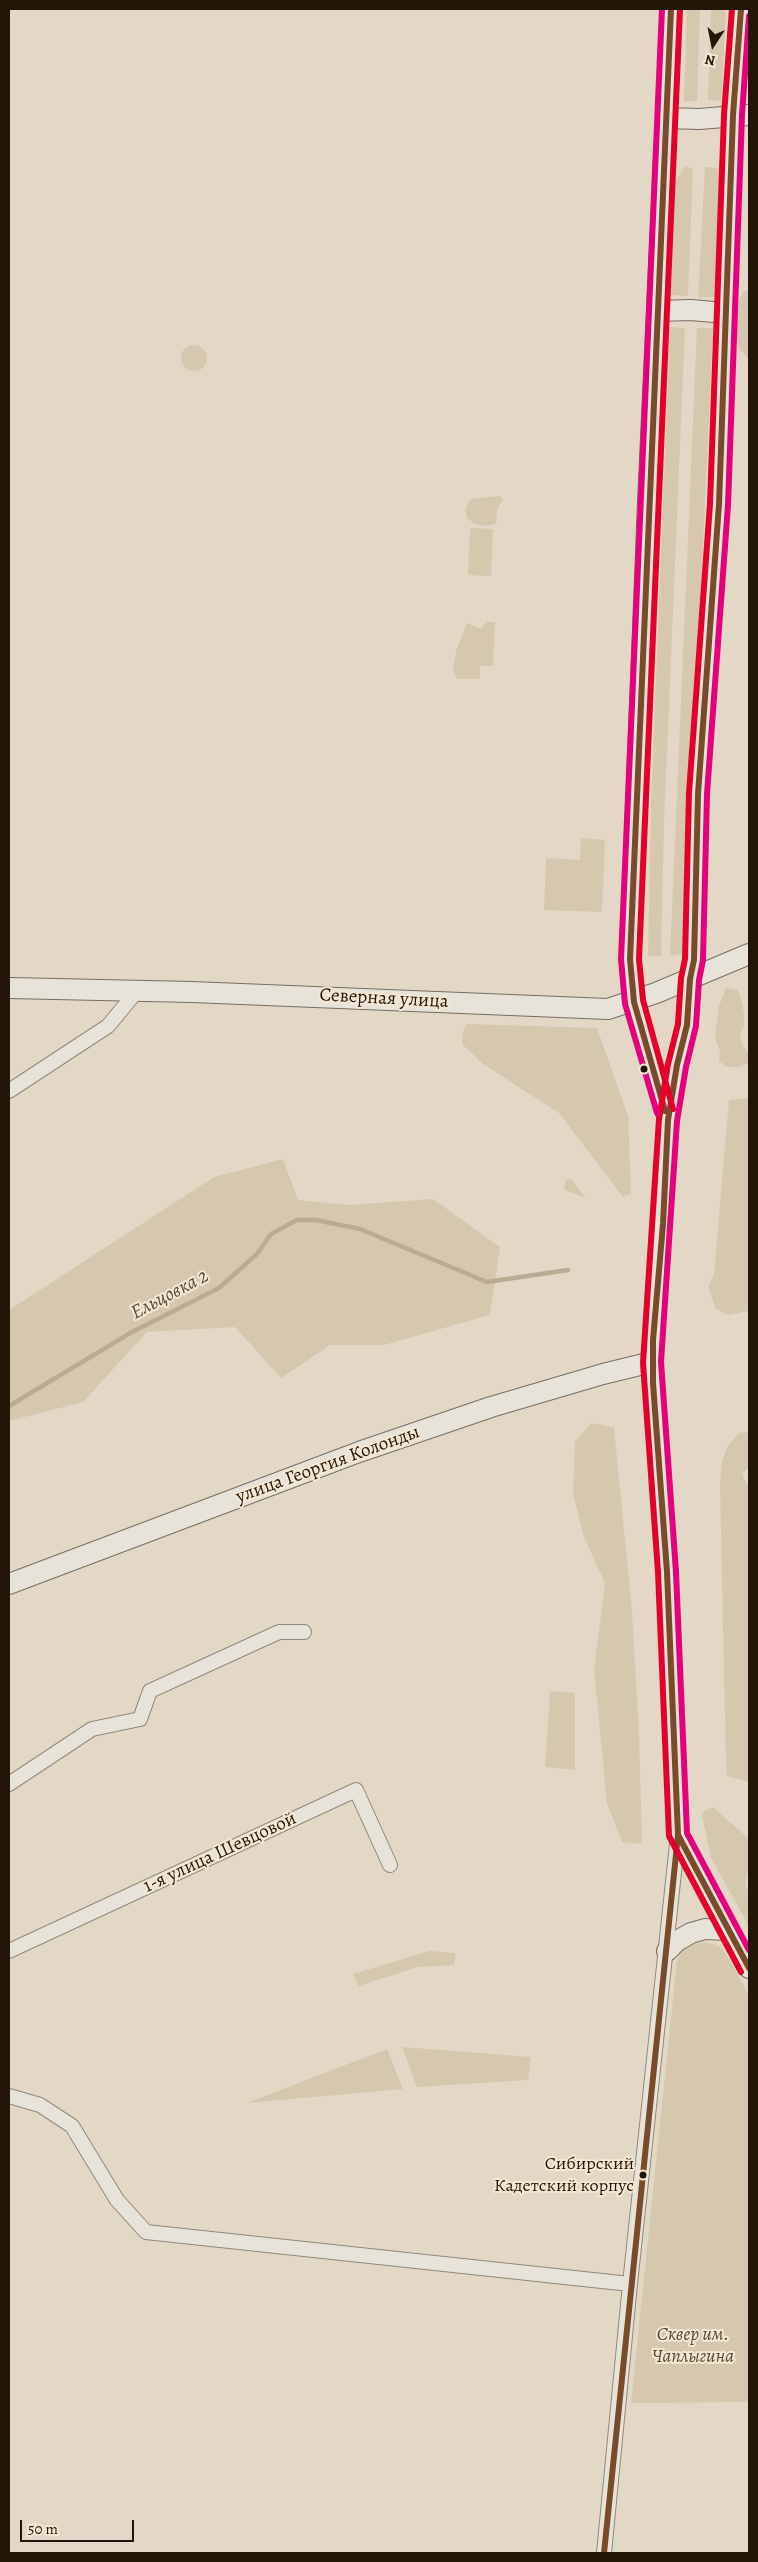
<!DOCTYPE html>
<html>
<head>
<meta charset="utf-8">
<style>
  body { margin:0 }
  #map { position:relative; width:758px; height:2562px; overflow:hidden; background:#e2d8c5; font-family:Alegreya,serif }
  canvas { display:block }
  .frame { position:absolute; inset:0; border:10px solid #241509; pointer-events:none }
  .north { position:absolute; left:688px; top:20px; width:50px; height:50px; -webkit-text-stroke:4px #f4e8d2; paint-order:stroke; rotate:191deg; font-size:14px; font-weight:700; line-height:20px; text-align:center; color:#241509 }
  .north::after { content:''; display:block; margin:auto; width:18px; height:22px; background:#241509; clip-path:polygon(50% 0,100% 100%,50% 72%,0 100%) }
  .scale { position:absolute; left:20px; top:2520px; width:114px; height:22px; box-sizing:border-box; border:2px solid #241509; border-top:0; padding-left:6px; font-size:15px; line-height:18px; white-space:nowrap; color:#241509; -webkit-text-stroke:4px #f4e8d2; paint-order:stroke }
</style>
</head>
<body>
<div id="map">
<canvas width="758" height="2562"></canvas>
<div class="frame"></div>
<div class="north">N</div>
<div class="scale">50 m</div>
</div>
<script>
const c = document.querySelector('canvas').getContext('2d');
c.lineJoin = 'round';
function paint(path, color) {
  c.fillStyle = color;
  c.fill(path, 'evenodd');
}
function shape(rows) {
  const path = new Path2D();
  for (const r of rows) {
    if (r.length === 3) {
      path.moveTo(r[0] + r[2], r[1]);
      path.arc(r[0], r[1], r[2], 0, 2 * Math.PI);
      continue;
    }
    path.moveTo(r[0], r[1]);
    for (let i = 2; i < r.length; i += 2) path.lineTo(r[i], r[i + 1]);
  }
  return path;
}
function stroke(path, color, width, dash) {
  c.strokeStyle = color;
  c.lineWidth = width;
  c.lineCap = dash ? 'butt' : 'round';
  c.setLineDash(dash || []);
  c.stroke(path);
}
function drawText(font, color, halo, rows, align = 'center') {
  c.font = font + ' Alegreya,serif';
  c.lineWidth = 4;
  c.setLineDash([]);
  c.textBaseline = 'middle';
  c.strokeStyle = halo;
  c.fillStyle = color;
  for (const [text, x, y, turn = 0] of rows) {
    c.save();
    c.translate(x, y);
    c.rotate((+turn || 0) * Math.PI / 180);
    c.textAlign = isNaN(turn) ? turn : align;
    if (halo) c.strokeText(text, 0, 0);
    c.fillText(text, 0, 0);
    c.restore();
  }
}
const green = shape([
  [687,9,700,9,697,101,684,101],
  [711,9,726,9,721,101,708,100],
  [685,166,693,169,688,296,671,295,675,183],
  [705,167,722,168,715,296,698,298],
  [745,290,749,293,749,359,739,349,736,335,739,299],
  [670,327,685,328,664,823,661,956,648,956,651,805],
  [697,328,713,328,684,953,670,956],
  [194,358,13],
  [499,496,503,499,497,510,496,524,486,526,475,524,467,518,465,509,471,499],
  [470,528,493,529,491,576,468,575],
  [487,622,495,622,493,666,480,666,480,679,457,679,453,669,456,651,467,623,480,629],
  [581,838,605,840,602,912,544,910,546,858,580,860],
  [726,988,737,990,740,994,744,1014,744,1025,740,1034,742,1044,748,1052,749,1063,740,1067,727,1067,719,1061,720,1051,715,1038,719,1006],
  [467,1024,597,1028,628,1116,631,1194,623,1197,559,1113,483,1064,462,1044,463,1031],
  [749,1098,749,1311,728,1315,716,1309,708,1287,714,1274,729,1100],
  [283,1159,298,1200,348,1205,433,1199,500,1247,490,1315,384,1345,330,1345,281,1378,235,1327,147,1332,83,1402,9,1421,9,1310,214,1177],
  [571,1179,586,1198,564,1190,566,1180],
  [591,1423,614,1427,632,1612,639,1733,642,1844,622,1842,607,1803,594,1670,605,1583,584,1537,573,1494,575,1442],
  [749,1432,749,1467,742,1474,749,1488,749,1782,727,1776,726,1764,720,1484,722,1462,727,1447,739,1433],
  [550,1691,575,1693,575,1770,545,1767],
  [713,1807,746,1836,749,1843,749,1868,745,1883,749,1894,749,1926,711,1858,702,1815,704,1811],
  [705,1942,717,1945,725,1952,749,1995,749,2402,631,2403,677,1960,680,1953,688,1945],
  [430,1951,456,1953,454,1965,418,1967,359,1986,353,1974],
  [402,2047,531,2057,528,2080,417,2087],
  [387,2049,403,2089,247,2103]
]);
const stream = shape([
  [9,1406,132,1332,219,1288,257,1254,271,1234,297,1220,316,1220,360,1229,487,1282,568,1270]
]);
const street = shape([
  [9,1091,108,1026,136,992],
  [9,1784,92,1729,140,1719,150,1691,279,1632,304,1632],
  [9,1951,356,1790,390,1865],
  [9,2096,40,2105,72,2126,117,2200,146,2232,630,2284],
  [604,2553,630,2284,678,1835]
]);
const secondary = shape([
  [741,9,733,115,719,504,698,794,694,960,690,979,687,1025,677,1065,668,1120,652,1362,667,1572,678,1835,749,1968],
  [667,118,699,119,749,115],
  [658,311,691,310,725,313],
  [9,988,192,992,608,1009,656,993,749,954],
  [666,1113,634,1002,630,959,648,502,671,9],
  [9,1584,359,1452,491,1407,603,1374,652,1362],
  [667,1951,677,1941,691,1933,705,1929,728,1930]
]);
const bus1 = shape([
  [665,1111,634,1002,630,959,671,9],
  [678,1835,749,1968],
  [604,2553,678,1835,667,1572,653,1383,653,1340,663,1224,668,1120,677,1065,687,1025,690,979,694,960,698,794,719,504,733,115,741,9]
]);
const bus2 = shape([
  [732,9,724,115,710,504,689,793,685,959,681,978,678,1024,668,1064,659,1119,643,1363,658,1572,669,1836,741,1972],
  [673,1109,643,1000,639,959,680,9]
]);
const bus3 = shape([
  [749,16,742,115,728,505,707,794,703,960,699,980,696,1026,686,1067,677,1121,661,1362,676,1572,687,1833,749,1950],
  [657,1113,625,1004,621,959,662,9]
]);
const markers = [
  [644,1069,4.5,"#241509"],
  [643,2175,4.5,"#241509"]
];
const busNames = [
  ["Сибирский",634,2165],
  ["Кадетский корпус",634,2187]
];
const streetNames = [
  ["Северная улица",384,999,3],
  ["улица Георгия Колонды",328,1465,-20],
  ["1-я улица Шевцовой",220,1853,-25]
];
const parkNames = [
  ["Сквер им.",693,2335],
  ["Чаплыгина",693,2357]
];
const waterNames = [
  ["Ельцовка 2",170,1295,-28]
];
paint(green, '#d6c8ae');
stroke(stream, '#baab93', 4.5);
stroke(street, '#8f887c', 16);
stroke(secondary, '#756d63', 22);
stroke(street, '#e8e3d9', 14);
stroke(secondary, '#e8e3d9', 20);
stroke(bus1, '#7a4b2a', 6);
stroke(bus2, '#e4002b', 6);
stroke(bus3, '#e5007d', 6);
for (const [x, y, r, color] of markers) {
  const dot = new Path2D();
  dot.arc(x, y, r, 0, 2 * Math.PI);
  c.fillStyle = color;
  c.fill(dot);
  stroke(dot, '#f4e8d2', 2);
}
drawText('18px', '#241509', '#f4e8d2', busNames, 'right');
drawText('19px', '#241509', '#f4e8d2', streetNames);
drawText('italic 19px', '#564735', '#f4e8d2', parkNames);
drawText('italic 20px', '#594937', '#f4e8d2', waterNames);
</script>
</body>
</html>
